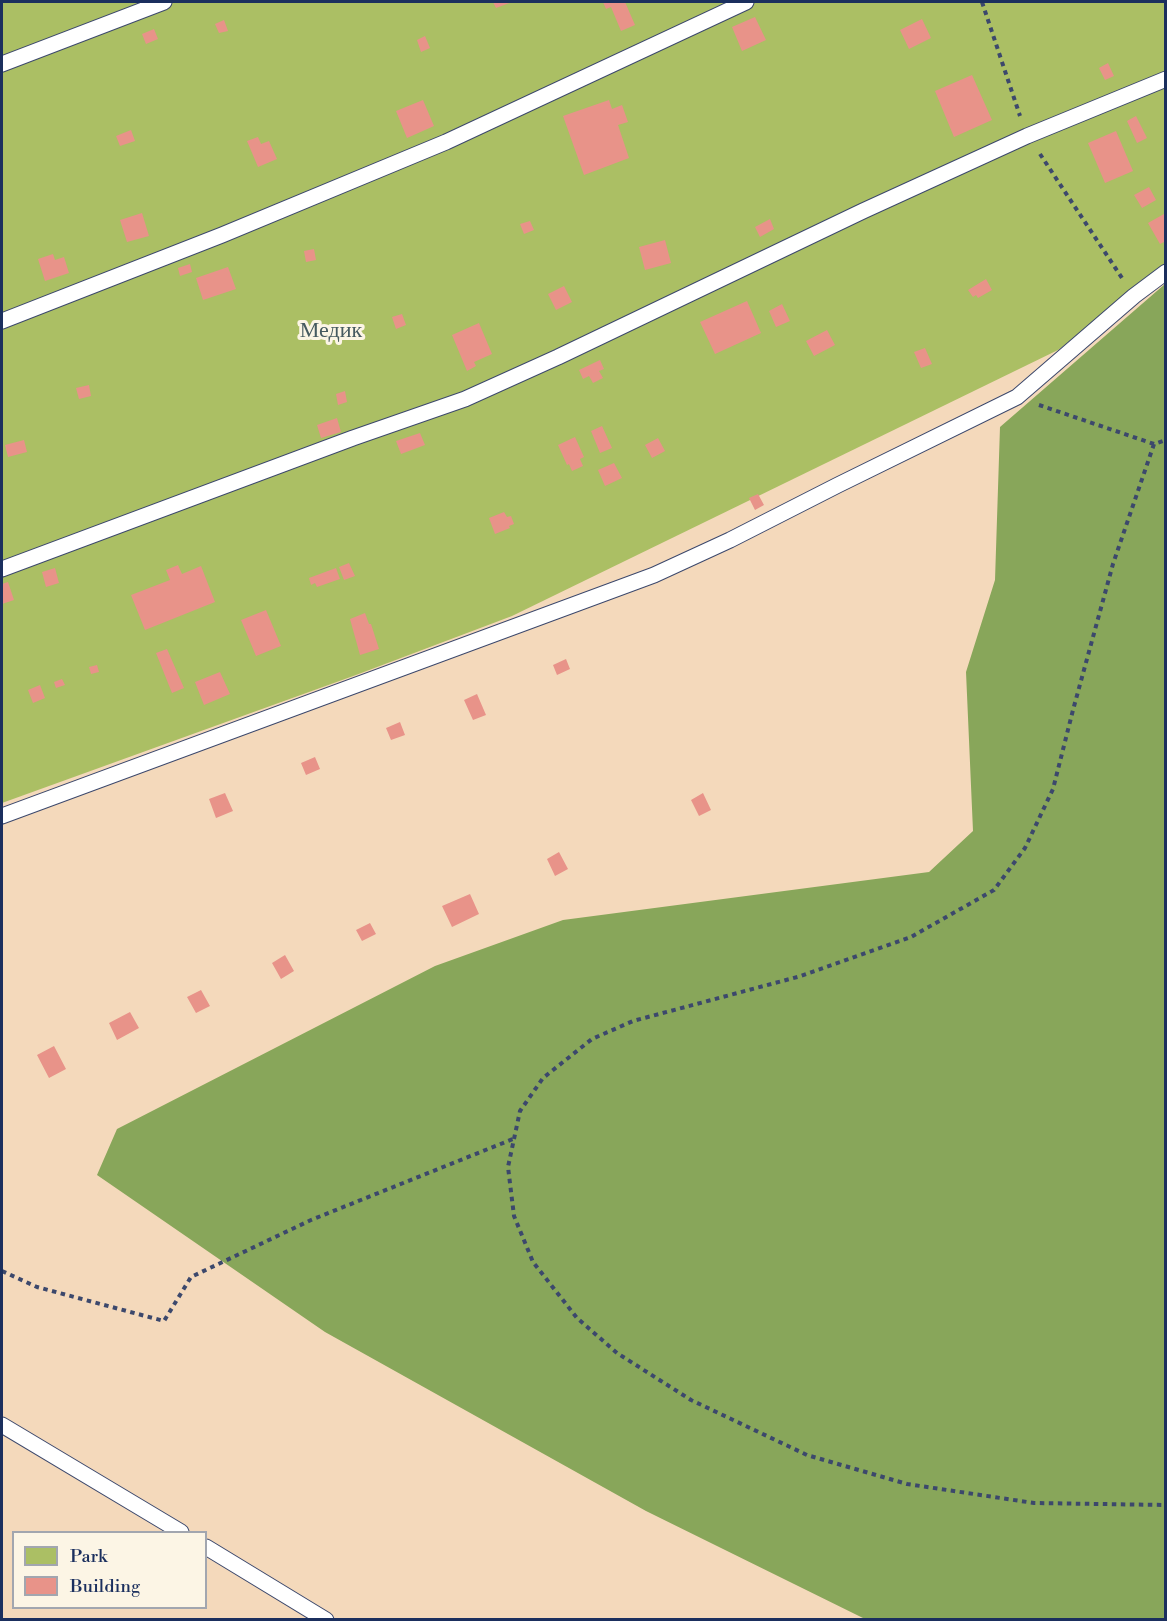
<!DOCTYPE html>
<html>
<head>
<meta charset="utf-8">
<style>
  body { margin:0 }
  #map { position:relative; width:1167px; height:1621px; overflow:hidden; background:#f4d9bb; font-family:"Libre Bodoni",serif }
  canvas { display:block }
  .frame { position:absolute; inset:0; border:3px solid #1b2f5e; pointer-events:none }
  .legend { position:absolute; left:12px; top:1531px; width:195px; height:78px; box-sizing:border-box; background:#fcf5e5; border:2px solid #a2a6af; margin:0; padding:8px 10px; list-style:none; font-size:18px; color:#1b2f5e }
  .legend li { display:flex; align-items:center; gap:12px; height:30px }
  .legend b { width:30px; border:2px solid #a2a6af }
</style>
</head>
<body>
<div id="map">
<canvas width="1167" height="1621"></canvas>
<div class="frame"></div>
<ul class="legend">
<li><b style="height:16px;background:#abbf64"></b>Park</li>
<li><b style="height:16px;background:#e89389"></b>Building</li>
</ul>
</div>
<script>
const c = document.querySelector('canvas').getContext('2d');
c.lineJoin = 'round';
function paint(path, color) {
  c.fillStyle = color;
  c.fill(path, 'evenodd');
}
function shape(rows) {
  const path = new Path2D();
  for (const r of rows) {
    path.moveTo(r[0], r[1]);
    for (let i = 2; i < r.length; i += 2) path.lineTo(r[i], r[i + 1]);
  }
  return path;
}
function stroke(path, color, width, dash) {
  c.strokeStyle = color;
  c.lineWidth = width;
  c.lineCap = dash ? 'butt' : 'round';
  c.setLineDash(dash || []);
  c.stroke(path);
}
function drawText(font, color, halo, rows, align = 'center') {
  c.font = font + ' "Libre Bodoni",serif';
  c.lineWidth = 6;
  c.setLineDash([]);
  c.textBaseline = 'middle';
  c.strokeStyle = halo;
  c.fillStyle = color;
  for (const [text, x, y, turn = 0] of rows) {
    c.save();
    c.translate(x, y);
    c.rotate((+turn || 0) * Math.PI / 180);
    c.textAlign = isNaN(turn) ? turn : align;
    if (halo) c.strokeText(text, 0, 0);
    c.fillText(text, 0, 0);
    c.restore();
  }
}
const green = shape([
  [2,2,1165,2,1165,271,1058,350,512,616,356,675,2,803]
]);
const forest = shape([
  [1165,284,1165,1619,865,1619,646,1511,325,1332,97,1175,117,1129,435,966,563,920,929,872,973,831,966,672,995,580,1000,427]
]);
const building = shape([
  [493,2,512,2,496,8],
  [603,2,625,2,635,25,621,31,611,7,606,9],
  [755,17,766,40,742,51,732,27],
  [922,19,931,38,909,49,900,30],
  [224,20,228,31,219,33,215,24],
  [154,29,158,39,146,44,142,34],
  [425,36,430,48,421,52,417,40],
  [1108,63,1114,76,1105,80,1099,68],
  [972,75,992,120,954,137,935,91],
  [423,100,434,126,407,138,396,111],
  [609,100,612,109,622,105,628,122,618,125,629,158,584,175,563,116],
  [1136,116,1147,138,1137,143,1127,121],
  [131,130,135,141,120,146,116,136],
  [1116,131,1133,171,1105,183,1088,143],
  [258,137,261,144,269,141,277,159,258,167,247,141],
  [1149,187,1156,200,1142,208,1134,195],
  [142,213,149,236,127,242,120,220],
  [1164,214,1166,217,1166,241,1160,244,1148,223],
  [770,219,774,229,760,237,755,227],
  [530,221,534,230,524,234,520,224],
  [665,240,671,263,645,270,639,247],
  [314,249,316,260,306,262,304,251],
  [53,254,55,260,64,257,69,273,45,281,38,259],
  [190,264,192,272,180,276,178,268],
  [228,267,236,289,203,300,196,278],
  [986,279,992,290,978,298,976,295,973,297,968,290],
  [564,286,572,302,556,310,548,294],
  [747,301,761,333,715,354,700,322],
  [782,304,790,321,776,327,769,311],
  [402,314,406,325,396,329,392,317],
  [479,323,492,354,474,362,476,366,467,371,452,335],
  [827,330,835,345,814,356,806,341],
  [925,348,932,364,921,368,914,352],
  [600,360,604,369,599,371,603,378,593,383,589,376,583,379,579,370],
  [89,385,91,396,79,399,76,388],
  [345,391,347,402,338,405,336,394],
  [337,418,341,432,321,438,317,425],
  [602,426,612,448,600,453,591,431],
  [420,433,425,445,401,454,396,441],
  [575,437,584,457,580,459,583,466,572,471,569,464,567,465,558,445],
  [658,438,665,451,652,458,645,445],
  [24,440,27,452,8,457,5,445],
  [614,463,622,478,605,486,598,470],
  [758,494,764,505,755,510,749,498],
  [504,512,507,517,511,516,514,524,509,526,510,528,495,534,489,518],
  [349,563,355,576,344,580,339,567],
  [178,565,182,574,201,566,215,602,145,630,131,595,170,580,166,570],
  [55,568,59,583,46,587,42,572],
  [336,568,340,579,317,587,315,583,311,585,309,578],
  [8,582,14,600,2,604,2,584],
  [266,610,281,646,256,656,241,620],
  [365,613,369,624,371,624,379,649,360,655,350,619],
  [167,649,184,688,172,693,156,653],
  [566,659,570,669,557,675,553,665],
  [97,665,99,672,91,674,89,667],
  [220,672,230,694,204,705,195,682],
  [62,679,65,685,56,688,54,682],
  [40,685,45,698,33,703,28,690],
  [477,694,486,715,473,720,464,700],
  [400,722,405,735,391,740,386,728],
  [315,757,320,769,306,775,301,763],
  [225,793,233,811,216,818,209,799],
  [703,793,711,810,699,816,691,800],
  [559,852,568,869,555,876,547,859],
  [470,894,479,914,452,927,442,906],
  [370,923,376,934,362,941,356,930],
  [285,955,294,971,281,979,272,963],
  [201,990,210,1006,196,1013,187,997],
  [130,1012,139,1028,117,1040,109,1023],
  [54,1046,66,1069,49,1078,37,1055]
]);
const path = shape([
  [982,2,1020,116],
  [1040,154,1122,278],
  [1039,405,1154,444,1166,440],
  [1154,444,1113,564,1073,710,1053,789,1025,848,994,890,911,937,801,976,633,1021,592,1039,543,1078,520,1111,508,1167,514,1216,533,1262,577,1318,617,1353,691,1400,807,1455,907,1484,1034,1503,1166,1505],
  [2,1271,37,1287,164,1321,191,1277,311,1220,513,1139]
]);
const lane = shape([
  [2,64,164,2],
  [2,321,222,235,446,142,746,2],
  [2,569,353,438,465,399,558,357,863,211,1027,136,1166,79],
  [2,816,654,575,730,540,838,485,1017,397,1134,296,1166,272],
  [2,1425,181,1532],
  [206,1547,326,1620]
]);
const parkNames = [
  ["Медик",331,332]
];
paint(green, '#abbf64');
paint(forest, '#88a65a');
paint(building, '#e89389');
stroke(lane, '#3c486c', 17);
stroke(path, '#3c486c', 4, [4.5, 4.5]);
stroke(lane, '#fff', 15);
drawText('22px', '#465a60', '#fcf5e5', parkNames);
</script>
</body>
</html>
